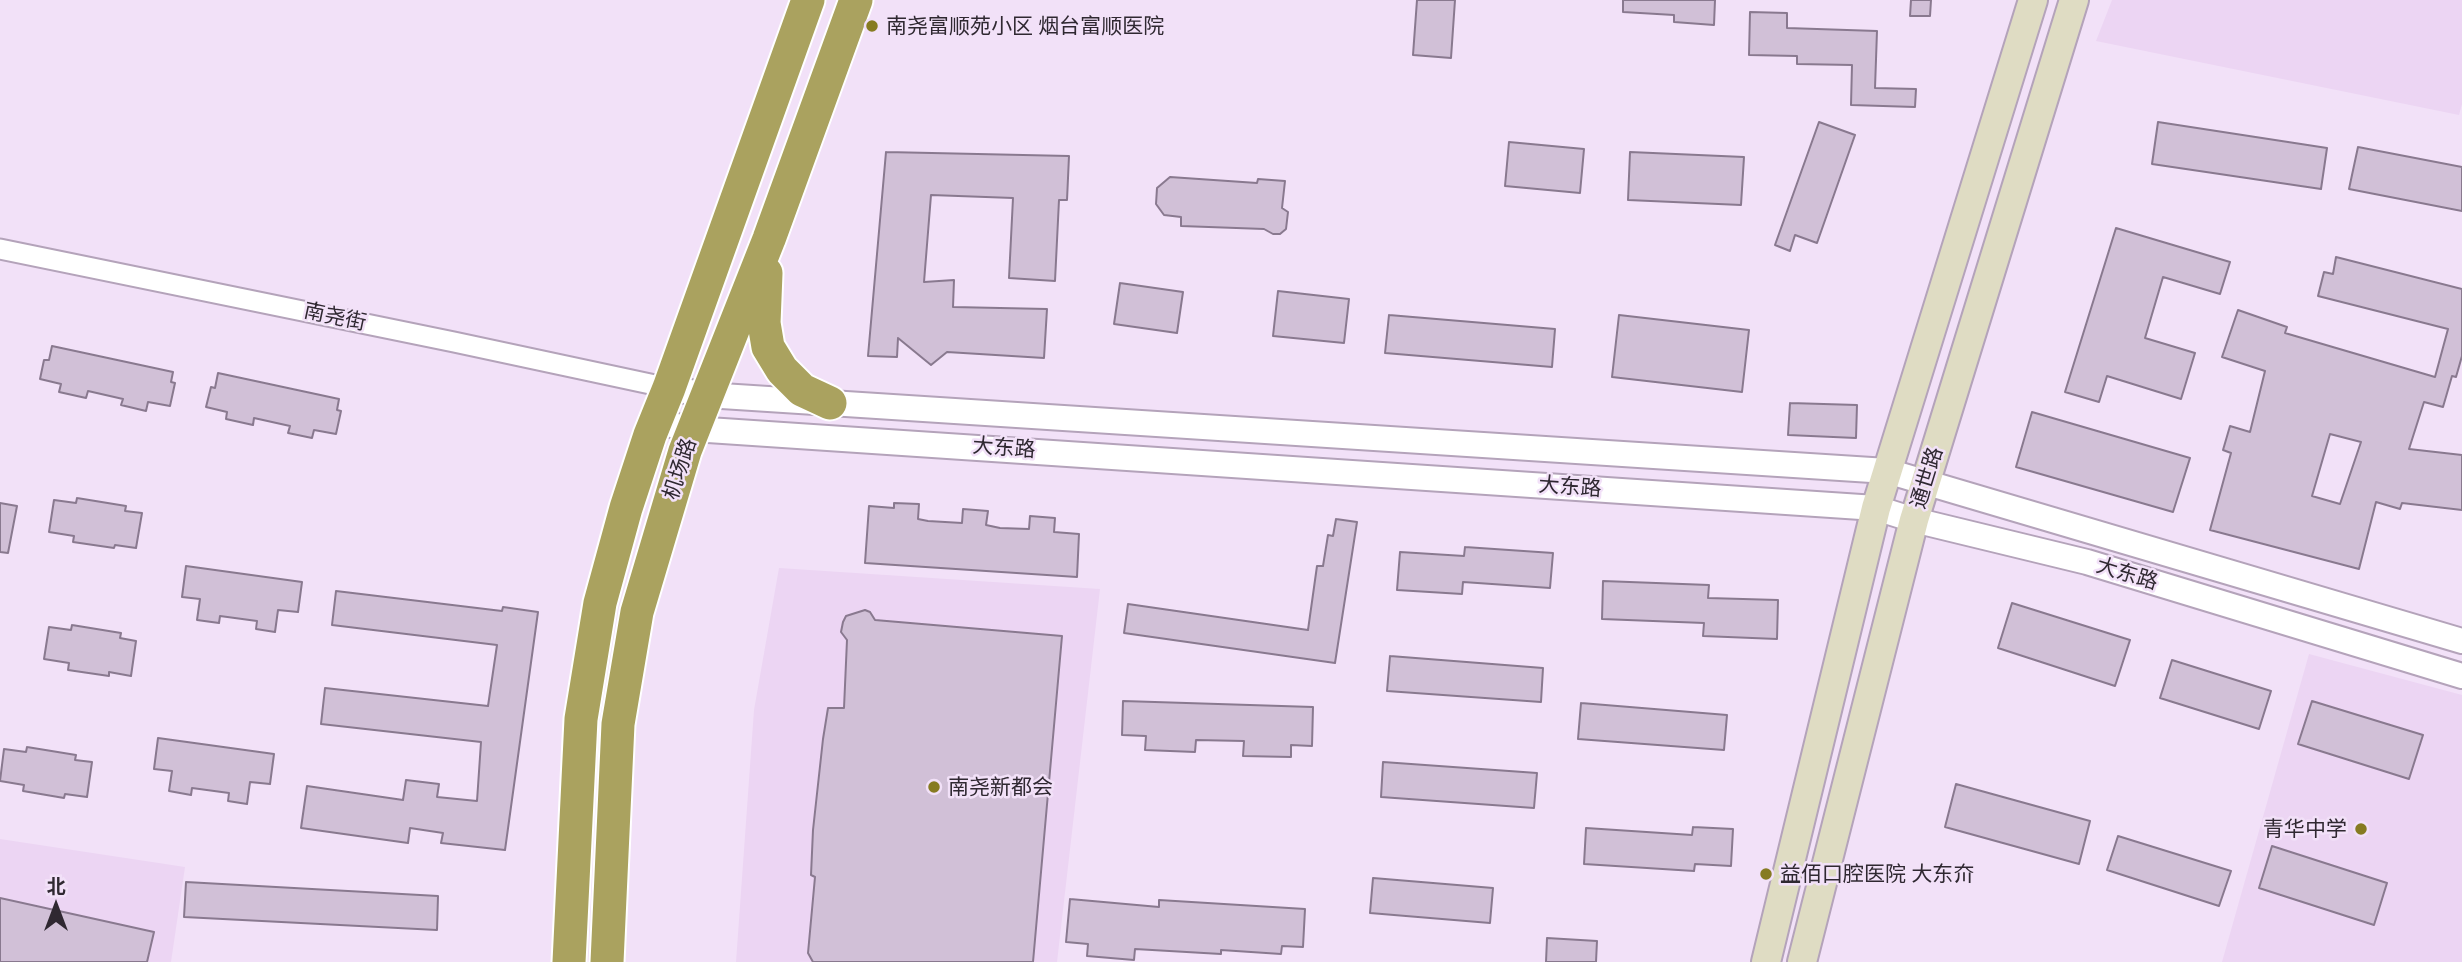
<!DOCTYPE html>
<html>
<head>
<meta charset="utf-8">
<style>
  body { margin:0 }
  #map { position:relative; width:2462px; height:962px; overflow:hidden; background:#f2e1f8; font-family:"Playfair Display","Noto Sans SC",serif }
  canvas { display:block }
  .north { position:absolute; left:21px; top:871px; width:70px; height:70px; -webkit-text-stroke:5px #f2e1f8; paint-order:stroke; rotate:0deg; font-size:19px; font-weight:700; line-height:28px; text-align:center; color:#2f2831 }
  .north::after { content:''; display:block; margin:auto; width:24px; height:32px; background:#2f2831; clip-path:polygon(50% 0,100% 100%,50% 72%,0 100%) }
</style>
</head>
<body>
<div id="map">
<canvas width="2462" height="962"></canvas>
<div class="north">北</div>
</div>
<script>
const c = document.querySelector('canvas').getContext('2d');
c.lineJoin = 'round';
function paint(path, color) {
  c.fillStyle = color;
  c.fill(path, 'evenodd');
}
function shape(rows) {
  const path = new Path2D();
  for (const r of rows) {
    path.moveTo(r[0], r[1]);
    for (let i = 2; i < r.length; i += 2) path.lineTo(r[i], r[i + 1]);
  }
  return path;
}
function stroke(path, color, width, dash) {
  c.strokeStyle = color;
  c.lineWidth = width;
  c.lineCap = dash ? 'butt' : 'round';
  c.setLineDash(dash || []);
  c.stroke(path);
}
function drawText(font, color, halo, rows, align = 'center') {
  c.font = font + ' "Playfair Display","Noto Sans SC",serif';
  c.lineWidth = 5;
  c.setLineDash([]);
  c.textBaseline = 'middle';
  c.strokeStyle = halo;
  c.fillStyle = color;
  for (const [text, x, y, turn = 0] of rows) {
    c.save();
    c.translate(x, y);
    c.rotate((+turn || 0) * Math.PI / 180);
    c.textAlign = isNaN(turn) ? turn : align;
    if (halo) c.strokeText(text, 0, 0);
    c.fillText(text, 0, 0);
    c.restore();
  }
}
const built = shape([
  [2112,0,2462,0,2462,104,2459,115,2096,41],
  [779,568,1100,589,1057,962,736,962,754,710],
  [2309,654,2462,695,2462,962,2222,962],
  [0,839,185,867,171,962,0,962]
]);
const building = shape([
  [1417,0,1455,0,1451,58,1413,55,1417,0],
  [1623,0,1715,0,1714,25,1674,22,1674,15,1623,12,1623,0],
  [1911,0,1931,0,1930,16,1910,16,1911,0],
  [1750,12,1787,13,1787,28,1877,31,1875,88,1916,89,1915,107,1851,105,1852,65,1797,64,1797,56,1749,55,1750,12],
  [1819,122,1855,135,1817,243,1795,235,1790,251,1775,245,1819,122],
  [2158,122,2327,148,2321,189,2152,164,2158,122],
  [1509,142,1584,149,1580,193,1505,186,1509,142],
  [2358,147,2462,167,2462,211,2349,189,2358,147],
  [886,152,1069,156,1067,200,1059,200,1055,281,1009,278,1013,198,931,195,924,282,954,280,953,307,1047,309,1044,358,947,352,931,365,898,338,897,357,868,356,886,152],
  [1630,152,1744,157,1741,205,1628,200,1630,152],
  [1170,177,1257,183,1258,179,1285,181,1282,208,1288,212,1286,229,1280,234,1273,234,1264,229,1181,226,1181,217,1164,215,1156,204,1157,188,1170,177],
  [2116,228,2230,262,2220,294,2163,277,2145,338,2195,353,2181,399,2107,376,2099,402,2065,392,2116,228],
  [2336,257,2462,289,2462,356,2456,377,2452,376,2443,407,2424,402,2409,449,2462,455,2462,510,2402,503,2400,509,2376,502,2359,569,2210,530,2231,453,2223,450,2230,426,2250,432,2265,371,2222,357,2238,310,2287,327,2285,333,2435,377,2448,329,2318,296,2324,272,2333,274,2336,257],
  [2330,434,2361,442,2340,504,2312,496,2330,434],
  [1120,283,1183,292,1177,333,1114,324,1120,283],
  [1278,291,1349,299,1344,343,1273,336,1278,291],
  [1389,315,1555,329,1552,367,1385,353,1389,315],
  [1619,315,1749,330,1742,392,1612,377,1619,315],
  [52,346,173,372,171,382,175,383,170,406,148,402,146,411,121,405,123,399,88,391,86,398,59,392,61,384,40,379,44,360,49,360,52,346],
  [218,373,339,399,337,410,341,411,336,434,314,430,312,438,288,433,290,426,254,418,253,425,226,419,227,412,206,407,211,387,215,388,218,373],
  [1790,403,1857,405,1856,438,1788,435,1790,403],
  [2032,412,2190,458,2173,512,2016,467,2032,412],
  [77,498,126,506,125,511,142,513,136,548,115,545,114,548,73,542,74,536,49,532,54,500,76,503,77,498],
  [0,503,17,506,8,553,0,552,0,503],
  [894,503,919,504,918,519,928,521,962,523,963,509,988,511,986,525,1000,528,1029,529,1030,516,1055,518,1054,532,1079,534,1077,577,865,563,869,506,894,508,894,503],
  [1336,519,1357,522,1335,663,1124,633,1128,604,1308,630,1317,566,1323,566,1328,535,1333,536,1336,519],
  [1465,547,1553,553,1550,588,1463,582,1462,594,1397,590,1400,552,1464,556,1465,547],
  [186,566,302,582,298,612,278,610,275,632,256,629,257,621,220,616,219,623,197,620,200,599,182,597,186,566],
  [1603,581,1709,585,1708,598,1778,600,1777,639,1703,636,1704,623,1602,619,1603,581],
  [336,591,502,611,503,607,538,612,505,850,441,843,443,833,410,828,408,843,301,828,307,786,403,800,406,780,439,784,437,797,477,801,481,742,321,724,325,688,488,706,497,645,332,625,336,591],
  [2012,603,2130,640,2115,686,1998,648,2012,603],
  [865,610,870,612,875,620,1062,636,1033,962,813,962,808,953,815,877,811,875,813,830,823,739,828,708,844,708,847,640,841,632,843,622,846,616,865,610],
  [72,625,121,633,120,638,136,641,131,676,109,672,109,676,68,670,69,663,44,659,49,627,71,630,72,625],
  [1390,656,1543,668,1541,702,1387,691,1390,656],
  [2172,660,2271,691,2259,729,2160,698,2172,660],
  [1123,701,1313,707,1312,746,1291,745,1291,757,1243,756,1244,741,1196,740,1195,752,1145,750,1146,736,1122,735,1123,701],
  [2312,701,2423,735,2409,779,2298,744,2312,701],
  [1581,703,1727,715,1724,750,1578,739,1581,703],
  [158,738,274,754,270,784,250,782,247,804,228,801,229,793,192,788,191,795,169,791,172,771,154,769,158,738],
  [27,747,76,755,75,760,92,762,87,797,65,794,64,798,23,791,24,785,0,781,4,749,26,752,27,747],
  [1383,762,1537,773,1534,808,1381,797,1383,762],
  [1956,784,2090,821,2079,864,1945,827,1956,784],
  [1693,827,1733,829,1731,866,1695,864,1694,871,1584,864,1586,828,1692,835,1693,827],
  [2118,836,2231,871,2219,906,2107,870,2118,836],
  [2272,846,2387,883,2374,925,2259,888,2272,846],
  [1373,878,1493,888,1490,923,1370,913,1373,878],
  [186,882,438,896,437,930,184,917,186,882],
  [0,898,154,932,147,962,0,962,0,898],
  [1070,899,1159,907,1159,900,1305,909,1303,947,1282,946,1281,954,1221,950,1221,954,1135,949,1134,960,1087,956,1088,944,1066,942,1070,899],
  [1547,938,1597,941,1596,962,1546,962,1547,938]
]);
const minor = shape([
  [0,249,454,342,669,388]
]);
const tertiary = shape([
  [669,388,706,395,1887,471,2462,641],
  [655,422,693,429,1876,508,1914,520,2087,562,2462,676]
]);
const secondary = shape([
  [1766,962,1876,508,2033,0],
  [1802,962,1914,520,2074,0]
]);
const trunk = shape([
  [766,273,764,323,768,347,782,370,802,390,830,403],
  [569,962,581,719,600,603,626,508,650,435,669,388,808,0],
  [607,962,618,724,637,612,685,451,769,239,856,0]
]);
const markers = [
  [872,26,7,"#867b21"],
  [934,787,7,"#867b21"],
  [2361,829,7,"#867b21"],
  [1766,874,7,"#867b21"]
];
const poiNames = [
  ["南尧富顺苑小区 烟台富顺医院",886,26],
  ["南尧新都会",948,787],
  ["青华中学",2347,829,"right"],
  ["益佰口腔医院 大东夼",1780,874]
];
const streetNames = [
  ["南尧街",335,317,12],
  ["大东路",1004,448,4],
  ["机场路",680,469,-72],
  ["通世路",1927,478,-73],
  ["大东路",1570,487,4],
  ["大东路",2127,574,17]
];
paint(built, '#ecd5f3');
paint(building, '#d1c0d7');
stroke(building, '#89798f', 2);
stroke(minor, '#b4a3ba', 23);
stroke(tertiary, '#b4a3ba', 28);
stroke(secondary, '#b4a3ba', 32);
stroke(trunk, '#fff', 37);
stroke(minor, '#fff', 19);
stroke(tertiary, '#fff', 24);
stroke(secondary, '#dfdcc3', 28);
stroke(trunk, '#aaa25f', 33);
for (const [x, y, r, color] of markers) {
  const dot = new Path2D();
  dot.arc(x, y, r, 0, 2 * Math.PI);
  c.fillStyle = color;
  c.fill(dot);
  stroke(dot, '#f2e1f8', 2.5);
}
drawText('21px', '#2f2831', '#f2e1f8', poiNames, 'left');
drawText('21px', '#2f2831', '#f2e1f8', streetNames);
</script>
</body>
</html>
